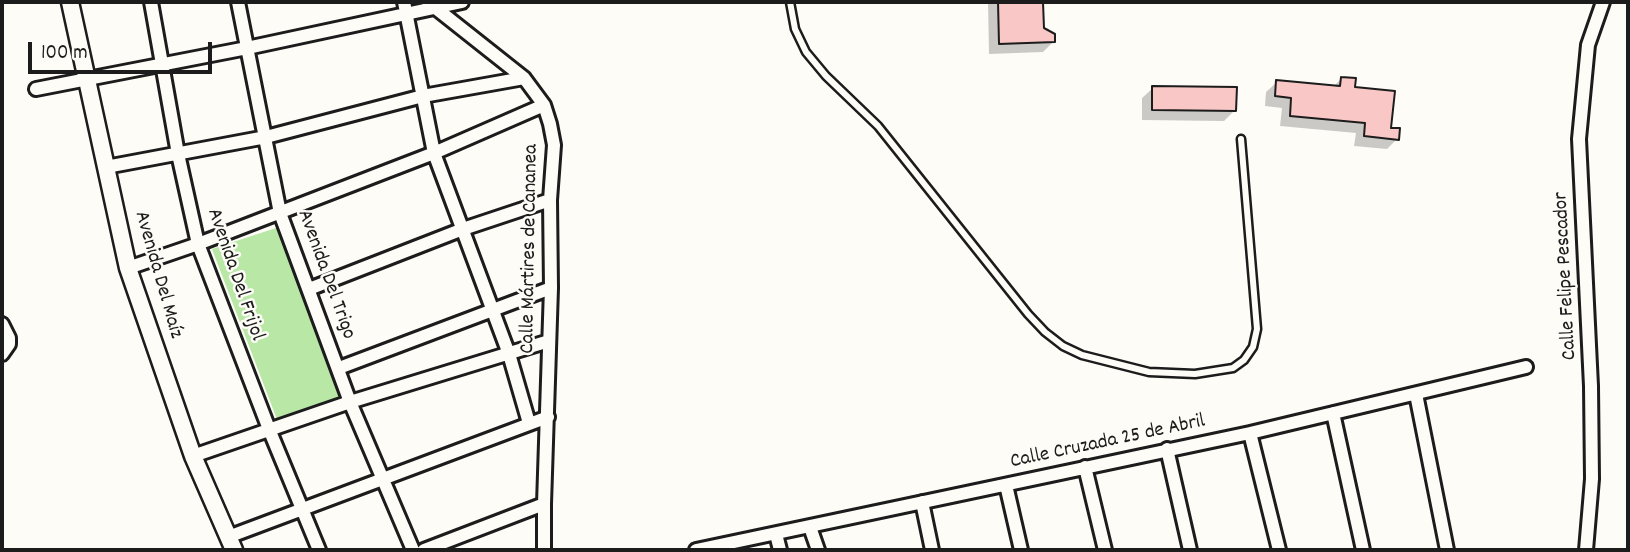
<!DOCTYPE html>
<html>
<head>
<meta charset="utf-8">
<style>
  body { margin:0 }
  #map { position:relative; width:1630px; height:552px; overflow:hidden; background:#fdfcf7; font-family:Dekko,sans-serif }
  canvas { display:block }
  .frame { position:absolute; inset:0; border:4px solid #1c1c1c; pointer-events:none }
  .scale { position:absolute; left:28px; top:42px; width:184px; height:32px; box-sizing:border-box; border:4px solid #1c1c1c; border-top:0; padding-left:9px; font-size:21px; line-height:24px; white-space:nowrap; color:#1c1c1c; -webkit-text-stroke:5px #fdfcf7; paint-order:stroke }
</style>
</head>
<body>
<div id="map">
<canvas width="1630" height="552"></canvas>
<div class="frame"></div>
<div class="scale">100 m</div>
</div>
<script>
const c = document.querySelector('canvas').getContext('2d');
c.lineJoin = 'round';
function paint(path, color) {
  c.fillStyle = color;
  c.fill(path, 'evenodd');
}
function shape(rows) {
  const path = new Path2D();
  for (const r of rows) {
    path.moveTo(r[0], r[1]);
    for (let i = 2; i < r.length; i += 2) path.lineTo(r[i], r[i + 1]);
  }
  return path;
}
function stroke(path, color, width, dash) {
  c.strokeStyle = color;
  c.lineWidth = width;
  c.lineCap = dash ? 'butt' : 'round';
  c.setLineDash(dash || []);
  c.stroke(path);
}
function drawText(font, color, halo, rows, align = 'center') {
  c.font = font + ' Dekko,sans-serif';
  c.lineWidth = 5;
  c.setLineDash([]);
  c.textBaseline = 'middle';
  c.strokeStyle = halo;
  c.fillStyle = color;
  for (const [text, x, y, turn = 0] of rows) {
    c.save();
    c.translate(x, y);
    c.rotate((+turn || 0) * Math.PI / 180);
    c.textAlign = isNaN(turn) ? turn : align;
    if (halo) c.strokeText(text, 0, 0);
    c.fillText(text, 0, 0);
    c.restore();
  }
}
const green = shape([
  [279,227,343,398,278,422,212,249]
]);
const shadow = shape([
  [988,2,1041,2,1042,29,1053,42,1043,52,989,54],
  [1341,79,1353,88,1397,139,1387,149,1354,146,1356,133,1280,126,1282,108,1265,106,1266,92,1277,82,1333,87],
  [1153,88,1234,111,1224,121,1142,120,1142,98]
]);
const building = shape([
  [998,2,1043,2,1044,28,1055,34,1055,42,999,44,998,2],
  [1341,77,1356,78,1355,87,1395,91,1391,128,1400,128,1399,140,1364,136,1365,123,1290,116,1291,98,1275,96,1276,80,1340,86,1341,77],
  [1152,86,1237,87,1236,111,1152,110,1152,86]
]);
const service = shape([
  [790,2,795,29,806,52,826,76,878,126,1028,314,1045,332,1063,346,1082,355,1149,372,1195,374,1233,368,1244,360,1253,347,1257,329,1241,139]
]);
const minor = shape([
  [151,2,178,154,198,244,269,429,319,550],
  [238,2,280,213,350,402,413,550],
  [404,2,434,153,509,354,529,423],
  [428,2,524,78,544,105,550,124,554,145,550,200,551,288,544,504,544,550],
  [36,89,247,48,462,2],
  [106,167,266,137,423,96,524,78],
  [128,268,198,244,434,153,544,105],
  [309,289,463,229,550,200],
  [2,324,9,338,9,344,2,354],
  [339,368,551,288],
  [1416,394,1447,550],
  [1333,413,1363,550],
  [1250,433,1279,550],
  [1167,449,1190,550],
  [193,456,350,402,549,341],
  [1085,467,1105,550],
  [1006,485,1021,550],
  [922,502,932,550],
  [810,527,818,550],
  [776,534,780,550],
  [228,537,548,417],
  [424,550,544,504],
  [696,550,1250,433,1526,367],
  [1586,550,1592,479,1591,386,1579,139,1588,45,1603,2]
]);
const tertiary = shape([
  [70,2,128,268,193,456,234,550]
]);
const streetNames = [
  ["Calle Mártires de Cananea",531,249,-89],
  ["Avenida Del Maíz",157,275,74],
  ["Avenida Del Frijol",234,275,71],
  ["Avenida Del Trigo",325,275,70],
  ["Calle Felipe Pescador",1567,276,-93],
  ["Calle Cruzada 25 de Abril",1108,443,-12]
];
paint(green, '#b8e7a6');
paint(shadow, '#0003');
paint(building, '#f8c7c6');
stroke(building, '#1c1c1c', 2);
stroke(service, '#1c1c1c', 11);
stroke(minor, '#1c1c1c', 18);
stroke(tertiary, '#1c1c1c', 21);
stroke(service, '#fdfcf7', 6);
stroke(minor, '#fdfcf7', 12);
stroke(tertiary, '#fdfcf7', 16);
drawText('21px', '#1c1c1c', '#fdfcf7', streetNames);
</script>
</body>
</html>
